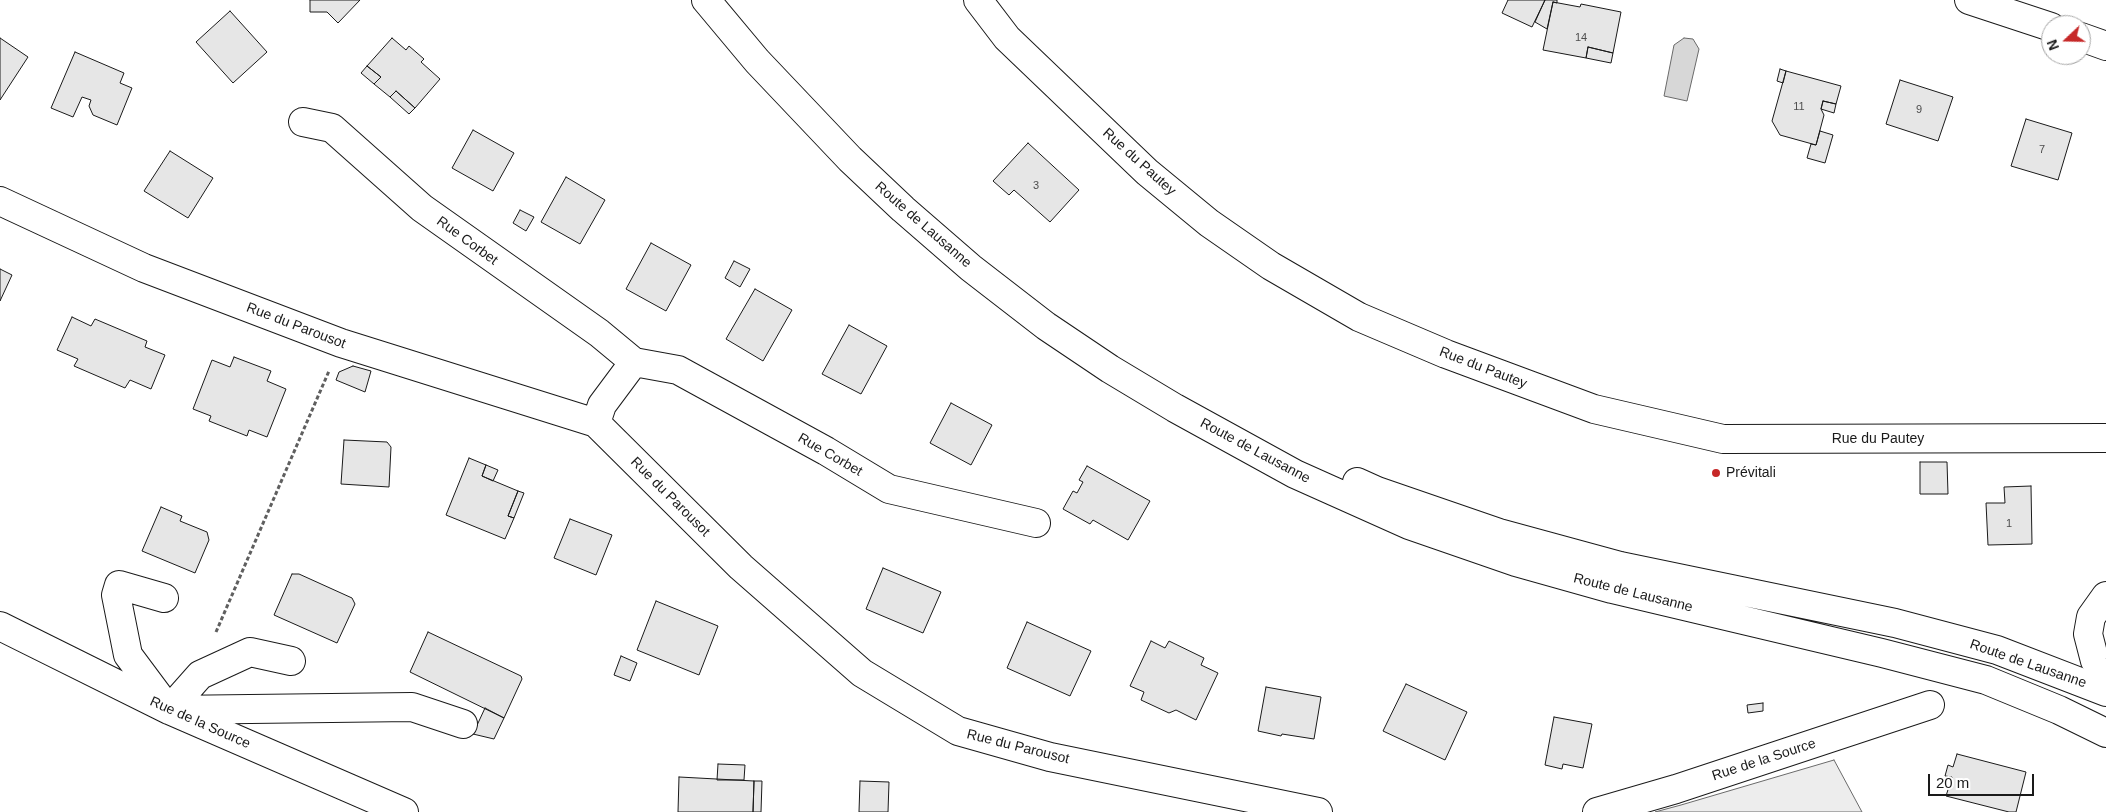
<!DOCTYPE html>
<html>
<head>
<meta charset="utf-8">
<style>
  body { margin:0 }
  #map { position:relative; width:2106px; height:812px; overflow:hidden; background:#fff; font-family:Helvetica,sans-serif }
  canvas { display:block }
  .north { position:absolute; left:2041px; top:15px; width:50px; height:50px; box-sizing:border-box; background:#fff; border:1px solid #a3a3a3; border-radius:50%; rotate:249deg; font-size:14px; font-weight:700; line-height:20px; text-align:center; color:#1a1a1a }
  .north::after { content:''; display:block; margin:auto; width:18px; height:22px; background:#c62828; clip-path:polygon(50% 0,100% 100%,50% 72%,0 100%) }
  .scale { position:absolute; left:1928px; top:774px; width:106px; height:22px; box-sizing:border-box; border:2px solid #1a1a1a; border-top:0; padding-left:6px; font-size:15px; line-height:18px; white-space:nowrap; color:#1a1a1a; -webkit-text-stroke:4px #fff; paint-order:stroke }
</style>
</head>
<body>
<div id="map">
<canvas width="2106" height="812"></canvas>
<div class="north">N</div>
<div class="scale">20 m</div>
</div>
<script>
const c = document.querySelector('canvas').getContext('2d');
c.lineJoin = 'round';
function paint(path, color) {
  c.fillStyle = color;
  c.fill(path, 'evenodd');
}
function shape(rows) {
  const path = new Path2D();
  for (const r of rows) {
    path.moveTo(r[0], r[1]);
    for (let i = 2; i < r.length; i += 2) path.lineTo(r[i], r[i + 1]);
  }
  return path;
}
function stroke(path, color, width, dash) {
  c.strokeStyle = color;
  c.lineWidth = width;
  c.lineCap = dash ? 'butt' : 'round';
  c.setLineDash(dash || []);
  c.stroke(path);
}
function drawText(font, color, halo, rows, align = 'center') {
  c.font = font + ' Helvetica,sans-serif';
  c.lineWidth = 4;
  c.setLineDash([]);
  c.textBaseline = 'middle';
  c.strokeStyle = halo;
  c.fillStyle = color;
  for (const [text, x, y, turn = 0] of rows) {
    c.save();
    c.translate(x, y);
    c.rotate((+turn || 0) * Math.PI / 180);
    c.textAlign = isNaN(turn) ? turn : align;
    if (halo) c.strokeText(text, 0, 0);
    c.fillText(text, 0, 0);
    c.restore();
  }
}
const built = shape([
  [1834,760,1862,812,1655,812,1681,805,1834,760]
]);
const water = shape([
  [1684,38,1693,39,1699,49,1687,101,1664,96,1674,45,1684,38]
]);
const building = shape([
  [310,0,360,0,338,23,327,12,310,12,310,0],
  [1508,0,1545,0,1532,27,1502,13,1508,0],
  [1545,0,1557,0,1557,3,1553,2,1547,29,1535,22,1545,0],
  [1553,2,1580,7,1581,4,1621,12,1613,53,1588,47,1586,58,1543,50,1553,2],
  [230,11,267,52,233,83,196,42,230,11],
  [0,38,28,57,0,100,0,38],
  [392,38,406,50,409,46,424,59,421,62,440,79,415,108,396,91,390,97,374,84,381,77,367,66,392,38],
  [1588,47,1613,53,1611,63,1586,58,1588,47],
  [75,52,124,73,120,83,132,88,117,125,93,115,89,106,91,100,82,97,73,117,51,108,75,52],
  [367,66,381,77,374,84,361,73,367,66],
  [1780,69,1786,71,1783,83,1777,81,1780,69],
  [1786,71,1841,86,1836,104,1823,101,1821,109,1824,115,1816,145,1780,135,1772,121,1786,71],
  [1900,80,1953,97,1938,141,1886,124,1900,80],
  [396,91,415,108,409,114,390,97,396,91],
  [1823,101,1836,104,1834,113,1821,109,1823,101],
  [2026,119,2072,133,2058,180,2011,166,2026,119],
  [473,130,514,153,493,191,452,168,473,130],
  [1820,131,1833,135,1825,163,1807,158,1811,144,1816,145,1820,131],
  [1028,143,1079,190,1050,222,1014,190,1009,195,993,181,1028,143],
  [170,151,213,178,188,218,144,191,170,151],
  [566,177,605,200,580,244,541,222,566,177],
  [520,210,534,217,526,231,513,223,520,210],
  [651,243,691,265,666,311,626,289,651,243],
  [734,261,750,269,740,287,725,278,734,261],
  [0,269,12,275,0,301,0,269],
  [755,289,792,310,763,361,726,339,755,289],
  [72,317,91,326,95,319,147,341,145,347,165,355,151,389,130,380,125,388,74,366,78,359,57,350,72,317],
  [849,325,887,346,861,394,822,374,849,325],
  [234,357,271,371,267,381,286,389,267,437,249,430,247,436,209,421,211,416,193,409,212,360,230,367,234,357],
  [353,366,371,371,365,392,336,380,339,372,353,366],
  [951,403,992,425,971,465,930,443,951,403],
  [344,440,387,442,391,447,389,487,341,484,344,440],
  [469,458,486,465,482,476,518,491,508,516,514,518,505,539,446,515,469,458],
  [1920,462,1947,462,1948,494,1920,494,1920,462],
  [486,465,498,470,493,481,482,476,486,465],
  [1087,466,1150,501,1128,540,1093,520,1090,524,1063,509,1073,491,1077,493,1083,482,1079,480,1087,466],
  [2031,486,2032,544,1988,545,1986,503,2005,503,2004,487,2031,486],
  [518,491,524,493,514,518,508,516,518,491],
  [161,507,182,516,180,521,207,532,209,540,195,573,142,551,161,507],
  [570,519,612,535,596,575,554,558,570,519],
  [883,568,941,592,923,633,866,609,883,568],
  [292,574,299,574,352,598,355,604,337,643,274,615,292,574],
  [656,601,718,626,699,675,637,650,656,601],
  [1027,622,1091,651,1070,696,1007,668,1027,622],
  [428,632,521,676,522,679,504,718,410,672,428,632],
  [1151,641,1165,648,1169,641,1204,658,1201,665,1218,673,1196,720,1176,710,1169,713,1141,700,1144,692,1130,686,1151,641],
  [621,656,637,663,630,681,614,675,621,656],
  [1406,684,1467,712,1445,760,1383,731,1406,684],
  [1266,687,1321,697,1314,739,1282,734,1281,736,1258,731,1266,687],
  [1763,703,1763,711,1748,713,1747,705,1763,703],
  [485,708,504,718,494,739,473,734,485,708],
  [1554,717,1592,724,1583,768,1563,764,1562,769,1545,765,1554,717],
  [1957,754,2026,772,2016,812,2009,812,1946,796,1952,777,1945,776,1948,765,1953,767,1957,754],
  [718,764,745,765,744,780,717,780,718,764],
  [679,777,754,781,753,812,678,812,679,777],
  [754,781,762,781,761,812,753,812,754,781],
  [860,781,889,782,888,812,859,812,860,781]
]);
const path = shape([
  [216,632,329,371]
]);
const minor = shape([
  [978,0,1007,38,1147,172,1209,223,1271,266,1359,317,1446,354,1594,409,1723,439,2106,438],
  [1969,0,2051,27],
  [2081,37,2106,46],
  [303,122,332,128,422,208,599,333,634,362],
  [0,201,144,268,341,343,596,423,741,567,862,673,958,731,1050,757,1318,812],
  [596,423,602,405,634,362,678,370,826,451,889,489,1036,523],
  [2106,596,2091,617,2088,634,2095,661,2106,674],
  [164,598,119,585,116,595,128,655,169,710,412,707,463,724],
  [0,626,169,710,404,812],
  [169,710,200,675,250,652,291,661],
  [1597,812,1676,789,1930,705]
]);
const major = shape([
  [706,0,757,61,850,159,903,209,971,268,1046,326,1110,369,1175,408,1295,474,1409,525,1516,562,1612,589,1882,653,1986,680,2059,710,2106,733],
  [1357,482,1377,491,1499,533,1620,566,1895,623,1997,650,2106,692]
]);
const markers = [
  [1716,473,5,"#c62828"]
];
const numberNames = [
  ["14",1581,38],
  ["11",1799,107],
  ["9",1919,110],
  ["7",2042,150],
  ["3",1036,186],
  ["1",2009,524]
];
const streetNames = [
  ["Rue du Pautey",1139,162,42],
  ["Route de Lausanne",923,225,41],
  ["Rue Corbet",467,241,36],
  ["Rue du Parousot",296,326,21],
  ["Rue du Pautey",1483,368,21],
  ["Rue du Pautey",1878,439],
  ["Route de Lausanne",1255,451,28],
  ["Rue Corbet",830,455,30],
  ["Rue du Parousot",670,497,45],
  ["Route de Lausanne",1633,593,14],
  ["Route de Lausanne",2028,664,19],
  ["Rue de la Source",200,723,24],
  ["Rue du Parousot",1018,747,14],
  ["Rue de la Source",1764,760,-18]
];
const poiNames = [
  ["Prévitali",1726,473]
];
paint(built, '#ededed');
stroke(built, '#6a6a6a', 1);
paint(water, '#d7d7d7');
stroke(water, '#6a6a6a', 1);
paint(building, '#e6e6e6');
stroke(building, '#1a1a1a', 1);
stroke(minor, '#1a1a1a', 30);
stroke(major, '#1a1a1a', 30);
stroke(path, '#5f5f5f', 3, [4, 2.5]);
stroke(minor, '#fff', 28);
stroke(major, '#fff', 28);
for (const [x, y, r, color] of markers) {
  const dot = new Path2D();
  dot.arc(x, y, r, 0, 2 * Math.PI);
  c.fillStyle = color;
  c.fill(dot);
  stroke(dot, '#fff', 2);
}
drawText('11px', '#4d4d4d', null, numberNames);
drawText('14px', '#1a1a1a', '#fff', streetNames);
drawText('14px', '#1a1a1a', '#fff', poiNames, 'left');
</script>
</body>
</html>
